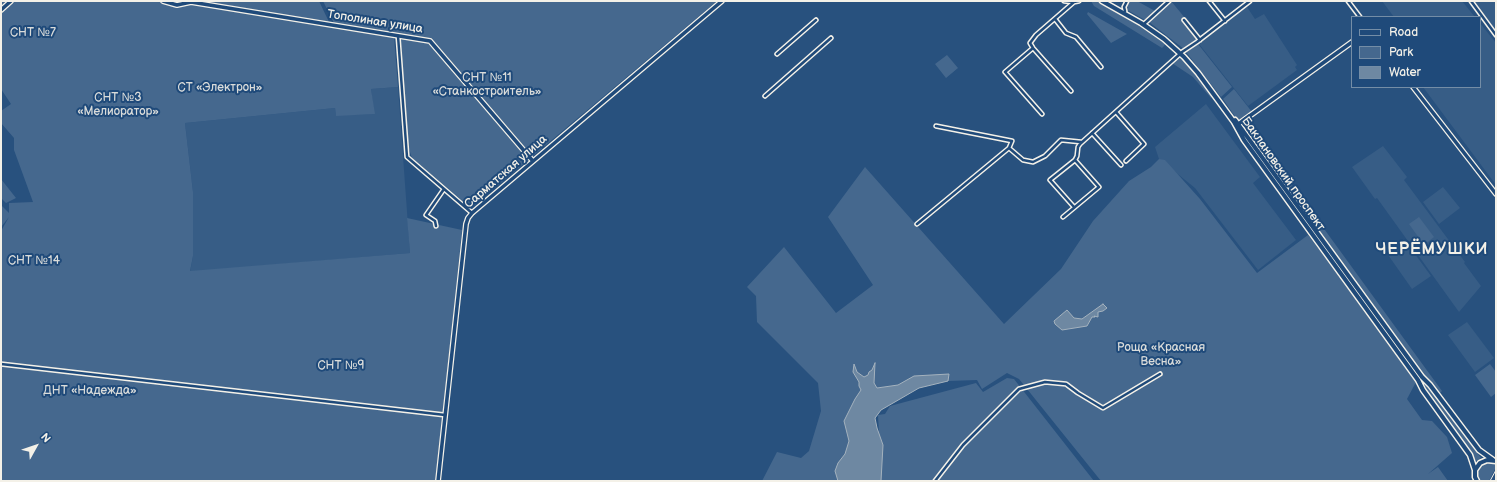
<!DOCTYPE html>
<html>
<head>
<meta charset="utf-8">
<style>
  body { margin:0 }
  #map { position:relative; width:1497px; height:482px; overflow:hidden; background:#28517e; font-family:"Balsamiq Sans",sans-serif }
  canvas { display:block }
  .frame { position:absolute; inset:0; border:2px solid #f4f1e8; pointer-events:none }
  .legend { position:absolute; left:1351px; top:16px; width:130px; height:72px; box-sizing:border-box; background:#1f4a7a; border:1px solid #748da6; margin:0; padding:5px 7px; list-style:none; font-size:12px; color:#f4f1e8 }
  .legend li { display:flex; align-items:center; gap:8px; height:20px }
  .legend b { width:20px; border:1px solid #748da6 }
  .north { position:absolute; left:16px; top:426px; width:40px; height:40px; -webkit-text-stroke:3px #1f4a7a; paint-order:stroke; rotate:50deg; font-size:11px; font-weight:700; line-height:16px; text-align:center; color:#f4f1e8 }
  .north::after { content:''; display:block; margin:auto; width:14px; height:18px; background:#f4f1e8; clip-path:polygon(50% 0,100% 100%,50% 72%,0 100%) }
</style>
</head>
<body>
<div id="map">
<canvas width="1497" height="482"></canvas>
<div class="frame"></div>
<ul class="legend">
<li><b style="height:5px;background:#1f4a7a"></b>Road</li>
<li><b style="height:11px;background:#45688e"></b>Park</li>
<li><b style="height:11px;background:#6e88a2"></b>Water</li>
</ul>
<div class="north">N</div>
</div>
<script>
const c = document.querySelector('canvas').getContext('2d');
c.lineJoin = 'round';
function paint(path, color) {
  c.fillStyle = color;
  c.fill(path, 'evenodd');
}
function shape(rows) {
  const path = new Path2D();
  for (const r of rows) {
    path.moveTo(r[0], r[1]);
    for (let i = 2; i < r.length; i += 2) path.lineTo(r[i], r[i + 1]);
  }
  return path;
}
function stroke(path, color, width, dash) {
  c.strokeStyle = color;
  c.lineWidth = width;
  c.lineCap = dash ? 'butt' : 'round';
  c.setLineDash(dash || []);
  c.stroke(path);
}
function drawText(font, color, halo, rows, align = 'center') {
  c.font = font + ' "Balsamiq Sans",sans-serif';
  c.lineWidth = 4;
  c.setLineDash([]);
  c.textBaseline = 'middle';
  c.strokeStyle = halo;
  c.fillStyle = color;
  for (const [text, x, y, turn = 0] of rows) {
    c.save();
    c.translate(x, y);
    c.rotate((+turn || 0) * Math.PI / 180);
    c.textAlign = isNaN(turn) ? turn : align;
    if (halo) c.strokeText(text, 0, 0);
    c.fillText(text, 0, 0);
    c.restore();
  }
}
const built = shape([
  [1382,1,1462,1,1475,17,1394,17],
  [1477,1,1496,1,1496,32,1474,4],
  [1247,7,1255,19,1264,14,1297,65,1295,67,1297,70,1248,106,1199,44],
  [1480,23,1496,43,1496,185,1423,87,1480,87],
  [398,87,410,253,190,272,193,256,193,192,185,123,335,108,336,115,374,114,371,89],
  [1206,104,1260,177,1253,183,1296,240,1258,270,1195,188,1159,159,1155,147],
  [1383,146,1407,177,1404,180,1465,262,1464,263,1481,286,1459,312,1377,198,1375,199,1352,167],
  [1443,187,1460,208,1439,224,1423,202],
  [1404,239,1431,276,1412,289,1386,252],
  [1467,322,1494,358,1475,372,1448,335]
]);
const green = shape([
  [1,1,319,1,329,22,218,7,394,36,398,87,371,89,375,114,336,116,335,108,185,123,193,192,193,256,190,271,410,253,407,218,462,230,436,481,1,481,1,231,9,217,1,227,1,205,9,213,9,203,33,202,14,150,14,138,1,123,1,111,11,104,1,89],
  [323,1,717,1,471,208,412,158,407,143,400,33,334,23],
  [1091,1,1097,1,1127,19,1143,27,1161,39,1165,44,1164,46,1162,48,1094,6],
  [1126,1,1137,1,1155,11,1145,20,1122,7],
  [1171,1,1185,18,1182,21,1197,39,1184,49,1149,22],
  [1088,12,1127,34,1111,43,1087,14],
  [1198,44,1232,87,1221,97,1186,52],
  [947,55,958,68,946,78,935,64],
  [1178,58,1183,59,1192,69,1213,96,1211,98,1193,77,1172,63],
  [1234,89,1252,112,1240,120,1236,118,1223,99],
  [1246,125,1250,127,1442,391,1439,394,1431,383,1424,376,1320,233,1261,151,1262,148,1258,144,1255,143,1246,131],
  [1249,143,1250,143,1423,380,1421,381],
  [1159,159,1165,160,1200,199,1257,273,1308,235,1348,287,1416,382,1407,399,1422,420,1432,421,1447,437,1452,453,1428,474,1438,467,1448,481,1101,481,1019,379,1007,373,982,389,977,380,948,381,919,388,881,410,875,419,879,434,878,415,885,414,890,406,976,383,983,392,1007,378,1014,379,1094,481,762,481,777,452,801,458,809,451,821,411,818,383,757,322,756,296,747,287,784,247,836,313,873,285,828,217,865,167,1004,324,1061,269,1093,221,1129,181,1151,167],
  [1,179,16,198,6,203,1,198],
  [1419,217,1434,237,1424,245,1409,224],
  [1490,364,1496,372,1496,393,1491,397,1475,375],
  [1426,384,1428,385,1441,402,1481,458,1476,461,1424,388],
  [1486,461,1495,462,1496,467,1489,481,1479,481,1477,477,1477,470,1482,463]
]);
const water = shape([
  [1103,304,1107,308,1103,311,1098,312,1098,317,1094,316,1095,317,1092,317,1087,326,1062,330,1055,324,1054,321,1067,310,1074,318,1082,319,1103,304],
  [875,363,874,383,877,388,898,385,914,376,949,374,948,381,919,388,881,410,875,418,877,428,883,445,881,481,838,481,835,471,838,463,845,454,849,441,844,421,855,399,861,390,859,386,859,382,853,372,854,364,857,372,864,377,868,375,869,372,872,370,875,363]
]);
const minor = shape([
  [1064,1,1074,2,1079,1],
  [1209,1,1225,21],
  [1348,1,1360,17],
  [1471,1,1496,35],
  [1125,11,1124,7,1127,1],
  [1055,19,1066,33,1076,37,1101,67],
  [1184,20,1200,40],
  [1145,23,1169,1],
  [398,36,407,157,472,213],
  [1033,48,1005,72,1042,114],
  [1182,52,1197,42,1250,1],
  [777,54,816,20],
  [1071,91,1033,48,1030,43,1036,35,1074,2],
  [765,96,831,38],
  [1116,112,1144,144,1126,161],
  [936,126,1012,141,1009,148],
  [1092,133,1121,165],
  [1074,207,1050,180,1075,160,1077,156,1078,147,1080,144,1180,54],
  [1063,217,1099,187,1075,160],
  [917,224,1009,148,1023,160,1033,162,1045,156,1061,140,1081,142],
  [436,226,435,221,426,215,444,189],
  [1,364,445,415],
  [935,481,963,445,1019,389,1045,382,1066,384,1078,393,1103,408,1160,374]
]);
const tertiary = shape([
  [163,1,177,5,191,2,430,41,532,160],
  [1,10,11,1]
]);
const secondary = shape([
  [1413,87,1496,194],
  [1237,125,1352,42],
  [438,481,466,224,468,218,472,213,722,1]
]);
const primary = shape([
  [1102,1,1141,23,1164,39,1184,57,1198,73,1234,122,1244,140,1418,380,1423,390,1470,455,1475,470],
  [1235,120,1422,377,1430,385,1479,450,1493,460],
  [1477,481,1475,477,1475,470,1480,463,1487,460,1496,461]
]);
const tram = shape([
  [1490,481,1496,470]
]);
const streetNames = [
  ["Тополиная улица",375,22,9],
  ["Сарматская улица",506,172,-41],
  ["Баклановский проспект",1283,174,55]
];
const parkNames = [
  ["СНТ №7",33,33],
  ["СНТ №11",487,78],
  ["«Станкостроитель»",487,92],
  ["СТ «Электрон»",220,88],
  ["СНТ №3",118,98],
  ["«Мелиоратор»",118,112],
  ["СНТ №14",34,261],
  ["Роща «Красная",1161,348],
  ["Весна»",1161,362],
  ["СНТ №9",341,366],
  ["ДНТ «Надежда»",90,391]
];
const districtNames = [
  ["ЧЕРЁМУШКИ",1432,250]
];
paint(built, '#375d86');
paint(green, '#45688e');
paint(water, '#6e88a2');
stroke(water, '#a4b2be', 1);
stroke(minor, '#f4f1e8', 5.5);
stroke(tertiary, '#f4f1e8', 6);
stroke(secondary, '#f4f1e8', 6);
stroke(primary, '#f4f1e8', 7);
stroke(minor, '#1f4a7a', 2.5);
stroke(tertiary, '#1f4a7a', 3.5);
stroke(secondary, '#1f4a7a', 3.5);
stroke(primary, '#1f4a7a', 4);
stroke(tram, '#f4f1e8', 1);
drawText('12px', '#f4f1e8', '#1f4a7a', streetNames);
drawText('12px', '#dadcda', '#1f4a7a', parkNames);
c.letterSpacing = '1px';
drawText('bold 16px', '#f4f1e8', '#1f4a7a', districtNames);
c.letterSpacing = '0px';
</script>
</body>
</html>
